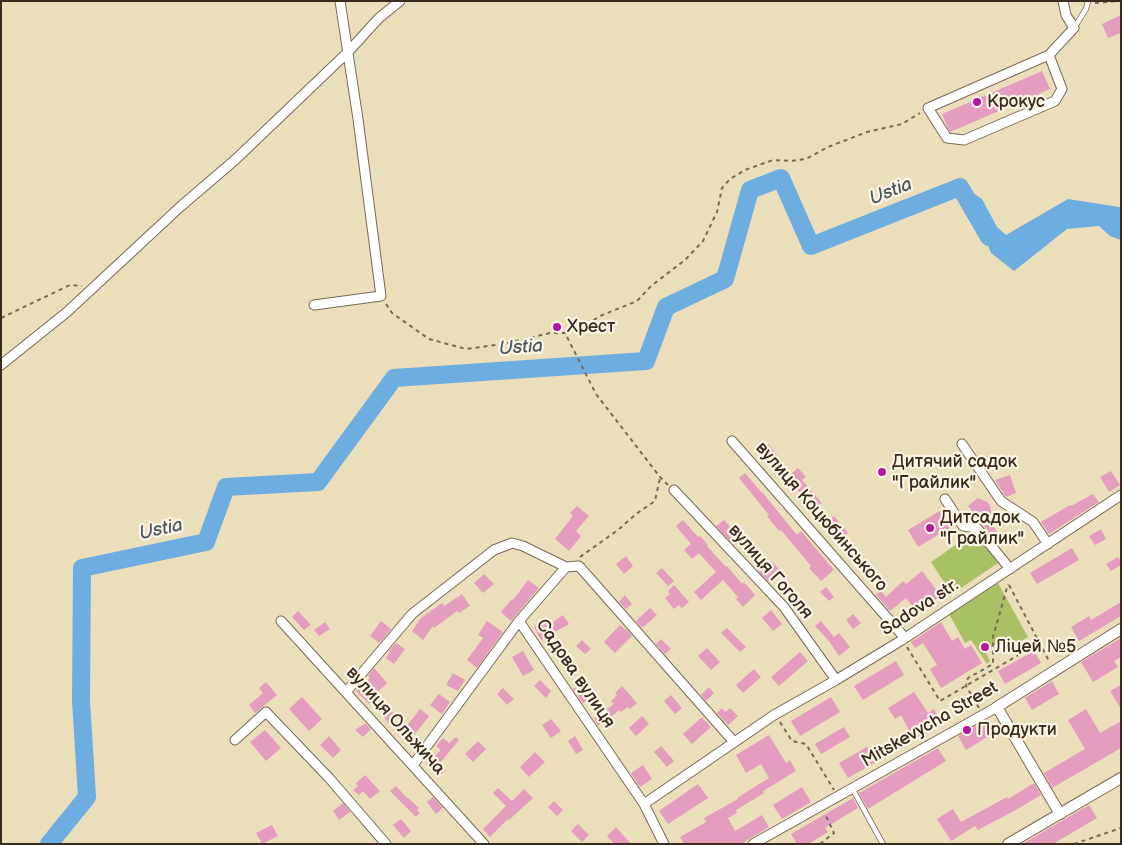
<!DOCTYPE html>
<html>
<head>
<meta charset="utf-8">
<style>
  body { margin:0 }
  #map { position:relative; width:1122px; height:845px; overflow:hidden; background:#ebdebb; font-family:"Balsamiq Sans",sans-serif }
  canvas { display:block }
  .frame { position:absolute; inset:0; border:2px solid #3b2a1e; pointer-events:none }
</style>
</head>
<body>
<div id="map">
<canvas width="1122" height="845"></canvas>
<div class="frame"></div>
</div>
<script>
const c = document.querySelector('canvas').getContext('2d');
c.lineJoin = 'round';
function paint(path, color) {
  c.fillStyle = color;
  c.fill(path, 'evenodd');
}
function shape(rows) {
  const path = new Path2D();
  for (const r of rows) {
    path.moveTo(r[0], r[1]);
    for (let i = 2; i < r.length; i += 2) path.lineTo(r[i], r[i + 1]);
  }
  return path;
}
function stroke(path, color, width, dash) {
  c.strokeStyle = color;
  c.lineWidth = width;
  c.lineCap = dash ? 'butt' : 'round';
  c.setLineDash(dash || []);
  c.stroke(path);
}
function drawText(font, color, halo, rows, align = 'center') {
  c.font = font + ' "Balsamiq Sans",sans-serif';
  c.lineWidth = 4.5;
  c.setLineDash([]);
  c.textBaseline = 'middle';
  c.strokeStyle = halo;
  c.fillStyle = color;
  for (const [text, x, y, turn = 0] of rows) {
    c.save();
    c.translate(x, y);
    c.rotate((+turn || 0) * Math.PI / 180);
    c.textAlign = isNaN(turn) ? turn : align;
    if (halo) c.strokeText(text, 0, 0);
    c.fillText(text, 0, 0);
    c.restore();
  }
}
const green = shape([
  [976,531,998,563,952,594,931,562],
  [998,583,1028,637,1011,647,1006,638,985,651,990,661,987,664,971,640,965,643,949,614]
]);
const water = shape([
  [967,189,982,199,997,227,1006,235,1068,199,1119,207,1121,208,1121,240,1110,236,1099,226,1067,229,1014,271,991,253]
]);
const river = shape([
  [49,844,87,797,81,701,82,568,206,542,226,487,318,482,394,378,646,361,666,307,725,279,750,190,781,178,811,246,960,187,989,237]
]);
const building = shape([
  [1121,15,1121,33,1108,38,1102,24],
  [1042,71,1050,89,950,132,948,128,942,114],
  [768,444,778,456,770,463,760,451],
  [798,468,806,477,802,480,822,503,814,510,794,486,792,488,785,479],
  [1111,471,1120,485,1109,492,1100,477],
  [745,473,762,493,762,492,797,535,801,531,834,570,821,581,809,568,811,566,781,530,779,531,767,516,769,515,739,478],
  [1010,475,1016,493,1006,497,995,480],
  [1093,494,1099,502,1049,534,1041,522,1070,505,1071,506],
  [978,498,987,502,990,505,992,517,988,520,1000,535,994,539,968,506],
  [577,506,589,516,576,531,581,536,569,551,555,539,573,516,570,513],
  [943,509,953,526,918,547,908,530],
  [834,516,848,533,840,540,826,523],
  [683,520,698,537,700,536,708,545,707,546,726,567,727,566,742,584,744,582,755,595,743,607,736,599,738,597,723,580,701,600,694,592,716,572,699,553,692,559,684,550,691,544,676,526],
  [724,520,739,537,732,543,716,526],
  [1101,529,1106,539,1095,545,1089,536],
  [1072,548,1079,560,1037,584,1030,573],
  [626,556,633,566,624,574,616,564],
  [1118,557,1121,561,1121,565,1111,571,1106,564],
  [771,561,781,571,770,583,759,572],
  [662,568,674,581,668,586,656,573],
  [922,571,941,596,918,614,906,598,890,611,876,595,881,591,886,597,903,581,906,584],
  [484,574,494,584,483,593,474,583],
  [528,580,539,588,511,621,501,612,512,599,513,600],
  [674,585,689,602,682,608,679,605,674,609,665,598,670,594,668,591],
  [826,587,834,597,829,601,820,592],
  [462,594,470,606,459,613,457,611,434,628,433,626,423,640,412,631,421,618,442,603,444,606],
  [625,595,632,604,626,609,619,602],
  [1121,602,1121,616,1079,641,1071,627,1089,616,1091,620],
  [650,608,657,615,642,628,636,621],
  [771,610,782,624,773,631,762,618],
  [298,611,311,625,304,630,292,617],
  [853,614,861,623,853,629,846,620],
  [563,615,569,624,541,640,534,627,544,620,547,626],
  [381,621,391,629,379,643,370,636],
  [487,621,503,632,477,668,467,660,483,638,478,635],
  [821,621,834,637,839,633,850,647,839,656,829,641,815,626],
  [325,622,330,629,319,636,314,630],
  [941,622,952,641,958,637,965,649,971,645,982,663,941,688,930,669,937,665,923,643,915,648,911,642],
  [620,625,626,630,627,630,632,636,615,653,604,642],
  [727,628,746,647,740,652,721,633],
  [1121,638,1121,657,1114,661,1118,667,1093,682,1081,662],
  [661,639,671,649,665,654,656,644],
  [582,640,591,649,585,654,576,646],
  [396,643,405,649,394,664,386,658,390,652,389,651],
  [707,648,720,662,711,670,698,656],
  [523,651,534,670,523,676,512,657],
  [1034,651,1041,663,1005,684,998,671],
  [800,652,808,661,779,686,771,677],
  [896,661,904,675,863,700,854,686],
  [374,668,387,683,375,695,376,698,369,704,356,691,370,678,368,676],
  [754,669,761,677,743,693,736,685],
  [453,673,465,680,458,691,446,685],
  [540,680,551,691,546,698,534,686],
  [1052,681,1059,694,1032,710,1025,698],
  [266,682,277,695,255,713,249,705,263,693,259,688],
  [582,684,590,699,583,703,573,689],
  [1121,685,1121,709,1110,691],
  [622,686,637,703,630,709,628,707,621,712,620,710,598,726,594,719,614,704,611,701,617,695,615,693],
  [709,687,714,693,706,701,701,695],
  [503,688,514,699,507,705,497,694],
  [914,692,928,713,934,709,943,725,914,740,901,715,895,719,888,708],
  [439,694,450,702,442,714,430,705],
  [671,695,682,708,675,714,664,701],
  [302,697,322,719,309,731,289,709],
  [831,697,840,712,800,736,791,721],
  [389,707,397,718,389,724,381,712],
  [722,708,725,712,730,708,738,716,728,725,717,713],
  [420,709,429,716,408,743,399,736],
  [1086,709,1100,733,1121,721,1121,748,1052,788,1044,773,1085,749,1068,720],
  [642,716,649,724,636,736,629,728],
  [702,717,711,727,692,744,683,734],
  [551,719,561,731,551,738,542,725],
  [986,720,994,733,966,750,958,736],
  [364,724,366,724,371,729,363,737,355,730],
  [844,727,850,737,821,754,815,744],
  [265,730,281,748,266,761,250,742],
  [769,735,786,763,790,760,796,771,763,791,764,793,736,810,737,813,728,818,735,831,762,815,769,827,741,844,684,844,680,837,706,822,704,818,738,799,737,798,769,778,761,764,746,773,736,755],
  [329,736,341,750,333,758,320,745],
  [575,736,583,750,576,754,568,741],
  [456,737,459,740,440,763,446,770,438,777,426,764,441,750,436,746,443,738,449,743],
  [478,741,486,749,473,762,465,754],
  [661,746,674,761,667,767,654,752],
  [867,747,876,762,848,778,839,763],
  [938,748,946,761,868,809,859,793],
  [535,752,545,762,529,777,520,767],
  [643,765,652,779,640,787,631,773],
  [365,775,380,791,370,799,363,791,359,795,353,790,358,786,356,783],
  [1034,783,1041,795,1014,811,978,830,975,826,951,841,937,819,953,809,961,822,1007,797,1008,799],
  [698,784,708,798,668,824,659,811],
  [396,786,407,798,408,798,419,808,417,810,420,813,416,817,390,791],
  [802,787,811,802,782,819,773,805],
  [498,788,512,801,524,789,533,798,509,820,508,819,490,837,483,829,506,806,493,793],
  [433,797,443,808,436,814,427,802],
  [853,798,858,808,825,828,828,832,809,844,797,844,791,834],
  [554,801,563,810,557,816,548,807],
  [343,803,350,812,339,820,333,811],
  [1089,805,1097,818,1053,844,1022,844],
  [401,819,411,831,404,838,393,825],
  [578,824,589,835,582,842,571,831],
  [272,825,278,836,262,844,256,833],
  [616,827,631,844,614,844,607,836]
]);
const path = shape([
  [1095,3,1118,1],
  [386,304,392,313,429,339,466,349,503,344,550,333,565,333],
  [1,318,70,285,82,286],
  [668,485,660,477,596,394,565,333,588,324,600,316,637,301,651,286,685,260,703,241,717,212,722,188,730,179,745,170,773,160,791,161,806,159,828,147,867,132,902,124,920,113],
  [580,557,618,530,636,514,655,501,660,478],
  [1009,585,1050,663],
  [907,647,940,701,1039,643],
  [979,708,966,686,968,678,993,664,993,637,1008,584],
  [780,722,792,741,806,744,834,790],
  [820,844,834,833,825,814],
  [1074,844,1121,828]
]);
const service = shape([
  [1074,28,1086,9,1088,1],
  [852,788,883,844]
]);
const minor = shape([
  [1049,55,1062,89,1055,101,964,140,947,138,928,108,1049,55,1074,28,1066,15,1063,1],
  [314,305,381,296,358,119,340,1],
  [1,365,67,312,180,207,236,159,348,52,379,18,400,1],
  [732,441,905,638],
  [962,444,1001,501,1033,522,1048,544],
  [674,490,784,607,836,680],
  [945,499,963,526,977,528,1010,569],
  [281,621,484,844],
  [346,692,412,614,494,550,512,543,523,546,566,567],
  [235,740,266,712,330,779,386,844],
  [413,765,519,621],
  [644,804,519,621,566,567,579,566,734,742],
  [664,844,644,804,774,715,836,680,902,640,1121,495],
  [753,844,997,707]
]);
const tertiary = shape([
  [1060,814,997,707,1121,629],
  [1008,844,1121,778]
]);
const markers = [
  [977,102,5,"#b5179e"],
  [557,327,5,"#b5179e"],
  [882,472,5,"#b5179e"],
  [930,528,5,"#b5179e"],
  [985,647,5,"#b5179e"],
  [967,730,5,"#b5179e"]
];
const poiNames = [
  ["Крокус",987,102],
  ["Хрест",567,327],
  ["Дитячий садок",892,462],
  ["\"Грайлик\"",892,483],
  ["Дитсадок",940,518],
  ["\"Грайлик\"",940,539],
  ["Ліцей №5",995,647],
  ["Продукти",977,730]
];
const streetNames = [
  ["вулиця Коцюбинського",821,517,49],
  ["вулиця Гоголя",770,572,49],
  ["Sadova str.",920,608,-33],
  ["Садова вулиця",575,674,56],
  ["вулиця Ольжича",395,721,48],
  ["Mitskevycha Street",930,725,-30]
];
const waterNames = [
  ["Ustia",891,192,-22],
  ["Ustia",521,348,-4],
  ["Ustia",161,530,-12]
];
paint(green, '#aac064');
paint(water, '#6dade0');
stroke(river, '#6dade0', 18);
paint(building, '#e49dbe');
stroke(service, '#796955', 6);
stroke(minor, '#796955', 11);
stroke(tertiary, '#796955', 12);
stroke(path, '#796955', 2, [4, 4]);
stroke(service, '#fff', 4.5);
stroke(minor, '#fff', 9);
stroke(tertiary, '#fff', 10);
for (const [x, y, r, color] of markers) {
  const dot = new Path2D();
  dot.arc(x, y, r, 0, 2 * Math.PI);
  c.fillStyle = color;
  c.fill(dot);
  stroke(dot, '#fcf5e5', 2);
}
drawText('18px', '#3b2a1e', '#fcf5e5', poiNames, 'left');
drawText('18px', '#3b2a1e', '#fcf5e5', streetNames);
drawText('italic 19px', '#4c5862', '#fcf5e5', waterNames);
</script>
</body>
</html>
